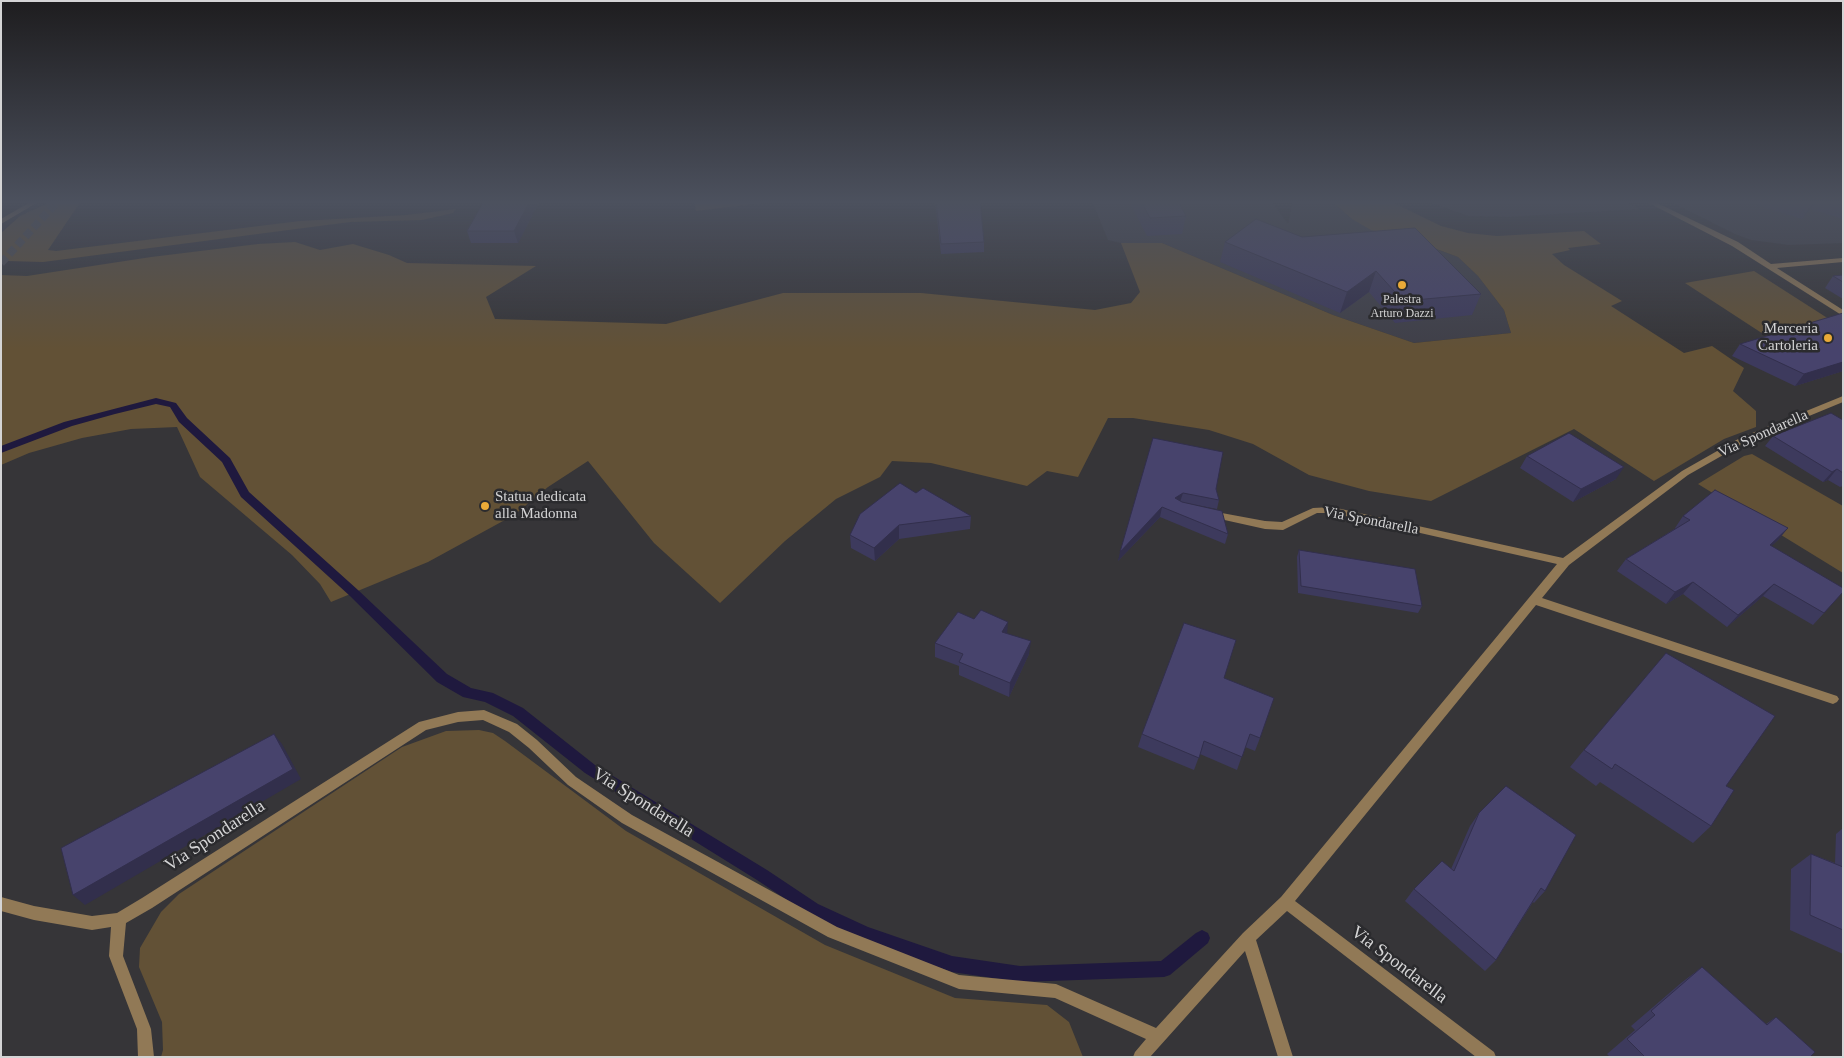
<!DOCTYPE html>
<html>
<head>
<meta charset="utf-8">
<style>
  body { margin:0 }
  #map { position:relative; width:1844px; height:1058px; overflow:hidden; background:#363538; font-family:Georgia,serif }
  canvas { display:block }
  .frame { position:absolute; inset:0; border:2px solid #d4d4d5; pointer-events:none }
</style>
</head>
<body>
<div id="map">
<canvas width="1844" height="1058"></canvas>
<div class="frame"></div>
</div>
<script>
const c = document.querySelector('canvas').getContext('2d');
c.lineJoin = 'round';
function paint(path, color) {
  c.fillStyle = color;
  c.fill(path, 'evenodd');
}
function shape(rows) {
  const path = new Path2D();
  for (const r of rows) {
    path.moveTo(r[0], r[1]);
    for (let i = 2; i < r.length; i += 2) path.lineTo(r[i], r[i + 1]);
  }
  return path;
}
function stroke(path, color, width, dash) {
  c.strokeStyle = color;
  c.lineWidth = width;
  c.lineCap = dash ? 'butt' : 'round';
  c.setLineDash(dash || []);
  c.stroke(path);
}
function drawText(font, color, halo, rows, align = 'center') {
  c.font = font + ' Georgia,serif';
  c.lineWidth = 5;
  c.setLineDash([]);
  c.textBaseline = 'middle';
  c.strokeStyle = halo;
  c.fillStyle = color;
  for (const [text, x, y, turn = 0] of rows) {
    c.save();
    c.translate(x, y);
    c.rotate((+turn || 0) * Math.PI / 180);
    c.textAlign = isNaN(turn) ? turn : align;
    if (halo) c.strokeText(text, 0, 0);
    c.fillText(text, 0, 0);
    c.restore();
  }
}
const built = shape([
  [1092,201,1271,201,1288,224,1293,201,1331,201,1352,219,1458,257,1478,276,1504,310,1511,333,1414,343,1333,315,1162,243,1121,243,1108,240],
  [1425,201,1624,201,1640,209,1508,217,1469,216],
  [1669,201,1843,201,1843,243,1789,245,1751,240,1735,234]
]);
const green = shape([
  [52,201,81,201,48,250,56,251,300,221,406,215,456,209,453,213,422,220,350,222,43,262,8,261,1,257,1,233,20,216],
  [694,201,780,201,696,211],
  [1331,201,1390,201,1441,226,1468,233,1497,236,1584,231,1601,244,1568,248,1570,250,1552,254,1564,265,1622,301,1611,306,1684,353,1712,346,1744,368,1733,391,1756,411,1756,427,1724,439,1654,481,1574,429,1431,501,1369,491,1309,475,1253,444,1209,430,1133,418,1108,418,1078,477,1047,471,1027,486,931,463,892,461,880,477,836,499,785,541,720,603,654,543,588,461,548,487,514,515,428,562,331,602,320,584,292,555,200,477,177,427,131,429,82,438,29,453,1,465,1,275,27,276,151,257,258,244,295,242,320,250,353,244,389,255,407,263,536,266,486,297,495,319,666,324,783,293,921,293,1095,310,1131,303,1140,292,1121,243,1162,243,1333,315,1414,343,1511,333,1504,310,1478,276,1458,257,1423,244,1371,230,1352,219],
  [1754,271,1843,328,1774,341,1685,283],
  [1752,454,1843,506,1843,573,1698,484,1744,456],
  [479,730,493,733,505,741,626,831,825,945,955,998,1047,1005,1069,1022,1083,1057,161,1057,163,1050,162,1022,139,967,140,948,161,912,179,894,402,747,446,731]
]);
const stream = shape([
  [156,398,176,403,187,418,230,458,249,492,358,590,447,674,471,688,493,693,523,708,595,765,767,870,818,904,868,927,952,956,1020,966,1161,961,1196,933,1202,930,1208,933,1210,938,1208,943,1170,975,1164,977,1020,982,952,972,865,942,808,914,757,880,585,773,513,716,485,702,463,697,437,682,350,596,241,497,222,462,179,422,170,407,156,404,115,414,72,426,1,453,1,446,64,422,156,398]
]);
const secondaryTunnel = shape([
  [1,263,58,201]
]);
const minor = shape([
  [32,201,40,201,1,224,1,219,32,201],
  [1645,201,1653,201,1738,242,1771,264,1843,258,1843,262,1777,268,1843,310,1843,316,1732,246,1645,201],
  [1843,396,1843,402,1746,442,1688,475,1569,565,1542,598,1837,696,1839,699,1837,702,1833,704,1536,605,1295,901,1494,1052,1496,1057,1476,1057,1287,911,1256,940,1293,1057,1278,1057,1245,951,1150,1057,1133,1057,1135,1052,1146,1039,1055,998,959,989,828,937,622,823,568,785,529,748,509,732,483,720,458,722,426,730,152,908,126,923,123,956,151,1029,154,1057,138,1057,137,1029,109,956,111,927,92,930,34,920,1,911,1,897,34,906,92,916,117,913,142,898,419,722,458,712,484,710,517,724,537,740,576,777,632,815,837,927,959,975,1056,984,1156,1028,1243,933,1281,897,1557,564,1332,513,1317,513,1283,530,1265,529,1211,517,1206,514,1208,512,1211,511,1265,521,1282,522,1313,508,1332,507,1563,558,1682,471,1740,438,1843,396]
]);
const wall = shape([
  [935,201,980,201,984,242,984,252,941,254],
  [1129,201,1178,201,1186,216,1182,234,1147,236],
  [1448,201,1489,201,1453,205],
  [1744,201,1843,201,1843,219,1810,209,1802,219],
  [539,202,518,243,471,243,467,231],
  [1302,237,1481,294,1472,315,1395,323,1369,292,1340,313,1220,262,1225,242],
  [1843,275,1843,299,1825,288,1833,276],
  [1740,344,1843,371,1795,386,1732,356],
  [1843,420,1843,486,1840,487,1828,480,1823,482,1765,446,1773,436],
  [1153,438,1216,489,1219,500,1217,509,1186,503,1228,534,1225,544,1160,517,1118,561],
  [1527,456,1616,479,1573,502,1520,468],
  [916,493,971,516,970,529,899,539,875,561,851,548,850,535],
  [1683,516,1788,528,1778,540,1771,546,1824,613,1813,625,1763,596,1727,627,1683,594,1666,604,1617,571,1626,559,1676,528,1675,528],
  [1299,550,1422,606,1418,613,1298,593,1297,557],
  [1007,634,1029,654,1009,697,959,675,959,666,935,657,935,643],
  [1224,678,1260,738,1255,751,1245,747,1237,770,1200,754,1194,770,1138,747,1142,734],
  [1584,750,1726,786,1711,826,1693,843,1600,782,1596,786,1570,767],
  [1479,813,1545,891,1534,903,1533,902,1496,960,1485,971,1405,901,1414,889,1451,869,1470,826],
  [1843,828,1843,954,1790,930,1791,869,1811,854,1835,863,1836,834],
  [1702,967,1766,1024,1776,1017,1810,1057,1610,1057,1607,1054,1635,1030,1631,1026,1681,983]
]);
const shadedWall = shape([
  [530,201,539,201,539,202,518,243,514,231],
  [1454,201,1489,201,1453,205],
  [1815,201,1816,201,1802,219,1812,204],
  [1376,271,1369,292,1340,313,1347,292],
  [1843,362,1843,371,1795,386,1804,374],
  [1624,467,1616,479,1573,502,1581,489],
  [1837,469,1828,480,1823,482,1832,472],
  [1183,493,1180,502,1175,498],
  [1162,507,1160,517,1118,561,1120,552],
  [899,525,899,539,875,561,874,548],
  [1788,528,1778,540,1760,557,1770,545],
  [1693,582,1683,594,1666,604,1675,592],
  [1774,584,1763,596,1727,627,1738,615],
  [1008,622,1007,635,1002,632],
  [1031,641,1029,654,1009,697,1010,683],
  [274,734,282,744,301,779,85,905,73,895]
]);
const building = shape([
  [484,201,530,201,514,231,467,231,484,201],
  [936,201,980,201,984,242,941,244,936,201],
  [1141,201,1178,201,1186,216,1150,218,1141,201],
  [1803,201,1815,201,1812,204,1803,201],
  [1256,219,1302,237,1415,228,1481,294,1403,301,1376,271,1347,292,1225,242,1256,219],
  [1843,275,1843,282,1833,276,1843,275],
  [1843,313,1843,362,1804,374,1740,344,1843,313],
  [1831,413,1843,420,1843,473,1837,469,1832,472,1773,436,1831,413],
  [1569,433,1624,467,1581,489,1527,456,1569,433],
  [1153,438,1223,452,1216,489,1219,500,1183,493,1175,498,1182,502,1222,511,1228,534,1162,507,1120,552,1153,438],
  [900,483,916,493,923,488,971,516,899,525,874,548,850,535,860,514,900,483],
  [1715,490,1788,528,1770,545,1843,588,1843,592,1824,613,1774,584,1738,615,1693,582,1675,592,1626,559,1690,520,1683,516,1715,490],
  [1299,550,1415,569,1422,606,1301,586,1299,550],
  [981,610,1008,622,1002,632,1031,641,1010,683,959,662,963,654,935,643,958,612,974,619,981,610],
  [1184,623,1236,640,1224,678,1274,698,1260,738,1250,734,1242,757,1204,741,1199,758,1142,734,1184,623],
  [1666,653,1775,716,1726,786,1734,790,1711,826,1615,764,1612,769,1584,750,1666,653],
  [274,734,293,769,73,895,61,848,274,734],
  [1506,786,1576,835,1545,891,1541,888,1496,960,1414,889,1442,861,1454,871,1479,813,1506,786],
  [1811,854,1843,867,1843,930,1810,915,1811,854],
  [1702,967,1767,1025,1776,1017,1815,1052,1810,1057,1645,1057,1627,1039,1655,1015,1651,1011,1702,967]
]);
const markers = [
  [1402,285,5,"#eaaa38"],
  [1828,338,5,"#eaaa38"],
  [485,506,5,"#eaaa38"]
];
const farPoinames = [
  ["Palestra",1402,300],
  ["Arturo Dazzi",1402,314]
];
const poiNames = [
  ["Merceria",1818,329],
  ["Cartoleria",1818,346],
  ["Statua dedicata",495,497,"left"],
  ["alla Madonna",495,514,"left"]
];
const streetNames = [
  ["Via Spondarella",1763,434,-24],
  ["Via Spondarella",1371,521,11]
];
const nearStreetnames = [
  ["Via Spondarella",643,803,32],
  ["Via Spondarella",215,836,-33],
  ["Via Spondarella",1399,965,37]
];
paint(built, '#3f3f48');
paint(green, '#625136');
paint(stream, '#1f193e');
stroke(secondaryTunnel, '#4e4d50', 8, [8, 4]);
paint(minor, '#917956');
paint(wall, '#3d3a5d');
paint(shadedWall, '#322f4c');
paint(building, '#47436c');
stroke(building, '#322f4c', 1);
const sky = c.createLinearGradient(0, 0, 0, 349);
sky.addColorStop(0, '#1e1d1f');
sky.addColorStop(0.58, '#4c515e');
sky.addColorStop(1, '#4c515e00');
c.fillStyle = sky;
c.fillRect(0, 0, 1844, 349);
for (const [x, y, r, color] of markers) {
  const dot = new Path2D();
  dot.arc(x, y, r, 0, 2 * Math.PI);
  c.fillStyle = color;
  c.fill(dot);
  stroke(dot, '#2b2b2e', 2);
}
drawText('12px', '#d4d4d5', '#2b2b2e', farPoinames);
drawText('15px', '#d4d4d5', '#2b2b2e', poiNames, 'right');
drawText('15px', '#d4d4d5', '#2b2b2e', streetNames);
drawText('18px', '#d4d4d5', '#2b2b2e', nearStreetnames);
</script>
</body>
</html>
